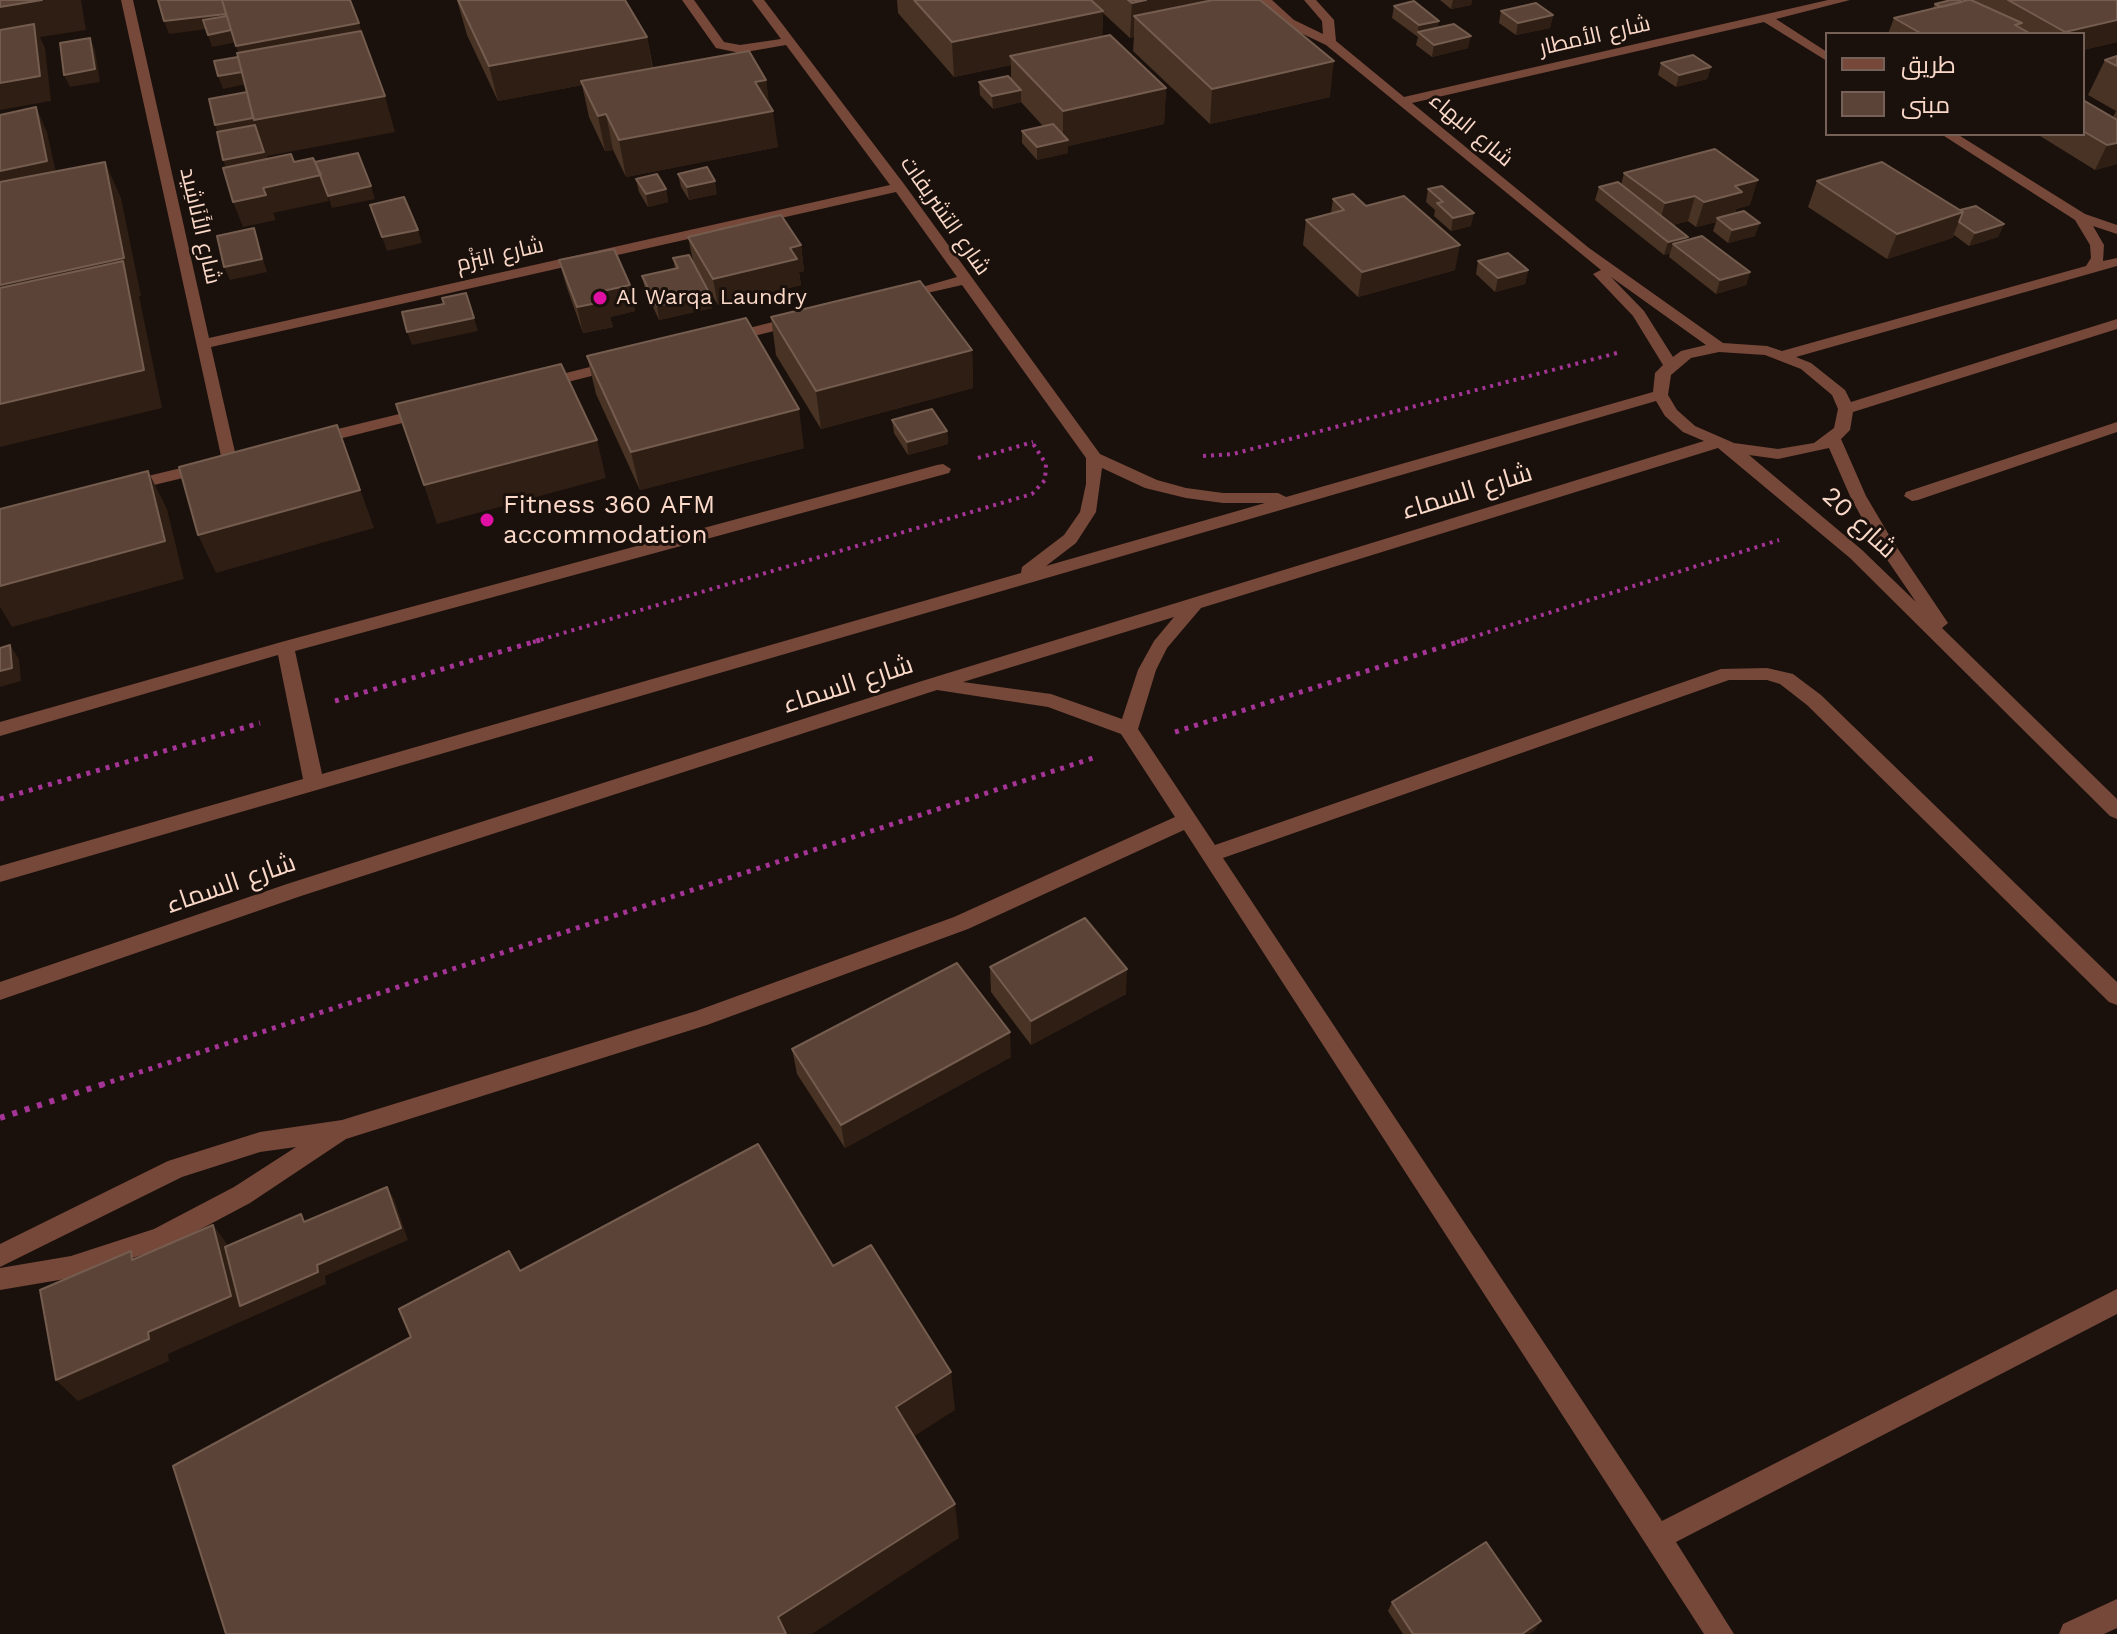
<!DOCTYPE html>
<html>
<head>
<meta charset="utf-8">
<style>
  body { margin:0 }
  #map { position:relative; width:2117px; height:1634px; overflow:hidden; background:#1b110c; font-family:"Work Sans",Cairo,sans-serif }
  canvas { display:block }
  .legend { position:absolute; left:1825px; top:32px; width:260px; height:104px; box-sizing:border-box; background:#1b110c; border:2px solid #756158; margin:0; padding:10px 14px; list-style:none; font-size:24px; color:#fbd9c9 }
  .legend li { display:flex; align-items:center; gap:16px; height:40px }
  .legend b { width:40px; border:2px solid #756158 }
</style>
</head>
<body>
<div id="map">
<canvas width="2117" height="1634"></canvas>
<ul class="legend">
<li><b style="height:10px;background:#76483a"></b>طريق</li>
<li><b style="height:22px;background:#5b4437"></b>مبنى</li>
</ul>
</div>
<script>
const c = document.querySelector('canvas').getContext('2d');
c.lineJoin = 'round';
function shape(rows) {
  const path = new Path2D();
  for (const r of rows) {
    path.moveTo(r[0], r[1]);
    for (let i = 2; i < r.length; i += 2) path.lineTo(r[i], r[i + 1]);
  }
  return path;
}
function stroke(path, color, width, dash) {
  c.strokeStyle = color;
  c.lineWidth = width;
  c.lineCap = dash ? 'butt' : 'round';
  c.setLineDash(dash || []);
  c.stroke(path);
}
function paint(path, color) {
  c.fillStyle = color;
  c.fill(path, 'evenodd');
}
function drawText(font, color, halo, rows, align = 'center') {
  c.font = font + ' "Work Sans",Cairo,sans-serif';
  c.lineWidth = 6;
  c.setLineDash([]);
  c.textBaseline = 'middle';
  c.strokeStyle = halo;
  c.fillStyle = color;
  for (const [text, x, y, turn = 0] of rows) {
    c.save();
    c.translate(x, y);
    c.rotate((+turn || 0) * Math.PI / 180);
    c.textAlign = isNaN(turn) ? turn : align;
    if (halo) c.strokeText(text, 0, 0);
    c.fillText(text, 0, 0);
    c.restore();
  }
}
const pathFar2 = shape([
  [1203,456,1233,454,1617,353],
  [978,458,1033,442],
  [533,642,1032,494,1045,480,1046,464,1032,442],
  [1457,642,1779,540]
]);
const pathFar1 = shape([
  [335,701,540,640],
  [1175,732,1464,640],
  [0,799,260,723],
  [101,1085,1093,758]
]);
const path = shape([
  [0,1118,107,1083]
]);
const minor = shape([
  [121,0,133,0,209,338,890,185,786,45,740,53,716,48,682,0,694,0,724,42,740,45,781,39,752,0,764,0,904,184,1100,454,1157,480,1186,488,1223,493,1278,493,1286,497,1653,392,1655,373,1663,365,1633,316,1593,274,1601,270,1326,45,1286,26,1259,0,1272,0,1294,20,1323,34,1322,21,1304,0,1316,0,1334,20,1336,41,1404,97,1828,0,1850,0,1776,19,1827,52,1827,61,1764,22,1412,103,1589,248,1723,343,1767,346,1782,351,2086,266,2091,258,2090,245,2075,220,1941,134,1957,134,2085,214,2117,225,2117,234,2093,226,2104,245,2103,261,2117,258,2117,266,1796,357,1811,363,1845,390,1851,402,2117,319,2117,329,1853,412,1850,430,1841,439,1866,496,1892,540,1948,623,1942,628,2117,799,2117,819,2110,816,1850,558,1718,448,1201,608,1167,648,1156,670,1138,729,1215,845,1721,669,1767,668,1793,674,1821,695,2117,982,2117,1005,2109,1002,1807,705,1780,684,1767,680,1729,680,1223,858,1662,1521,2117,1289,2117,1314,1676,1542,1734,1634,1704,1634,1184,830,968,929,707,1025,346,1139,250,1203,169,1246,71,1278,0,1290,0,1268,71,1256,154,1229,234,1187,296,1147,260,1152,182,1177,0,1267,0,1244,168,1161,260,1132,342,1120,696,1011,954,917,1175,817,1121,734,1048,707,937,690,301,896,0,1000,0,982,287,884,922,681,1704,441,1683,432,1665,416,1656,401,0,882,0,866,303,779,278,655,0,736,0,722,285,641,937,465,943,464,951,469,949,473,295,651,322,774,1021,573,1022,567,1064,535,1080,512,1086,484,1086,458,962,285,901,299,894,295,957,277,896,192,211,347,237,461,229,466,223,465,121,0],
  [1611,277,1706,345,1681,351,1673,357,1644,311,1611,277],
  [1719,352,1765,355,1801,369,1832,395,1838,409,1834,428,1814,443,1778,449,1734,443,1695,426,1677,410,1668,395,1671,375,1691,358,1719,352],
  [1829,448,1850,496,1875,542,1916,602,1862,550,1749,455,1778,459,1829,448],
  [1102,468,1145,488,1186,498,1223,503,1265,503,1046,566,1076,543,1096,512,1102,468],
  [1174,617,1154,641,1138,670,1122,719,1051,694,963,682,1174,617],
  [797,316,805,321,802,324,730,342,722,337,725,334,797,316],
  [618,360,623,362,623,368,544,388,536,383,538,380,618,360],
  [428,407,436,412,434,415,315,445,307,440,309,436,428,407],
  [2117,422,2117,432,1918,500,1912,501,1904,496,1906,492,2117,422],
  [206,462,214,467,212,471,129,491,121,486,123,482,206,462],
  [2117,1599,2117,1628,2104,1634,2059,1634,2063,1624,2117,1599]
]);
const wall = shape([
  [457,0,625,0,647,37,653,68,766,80,769,105,778,147,626,177,613,150,605,151,589,117,582,85,498,101,467,35],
  [897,0,1209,0,1330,97,1210,124,1133,51,1134,37,1130,38,1103,13,1102,37,1166,88,1164,124,1068,146,1068,153,1037,160,1022,143,1022,131,1043,126,1021,102,993,109,980,95,979,82,1011,79,1011,65,954,77,898,13],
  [1440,0,1472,0,1471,5,1451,9],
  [1968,0,2115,0,2117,1,2117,42,2083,50,2083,34,1888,34,1894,18,1933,8,1935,4],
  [1394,6,1437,28,1468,48,1432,57,1416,45,1418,37,1392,18],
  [1501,11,1553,15,1550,28,1516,35,1499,23],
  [2117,56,2117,120,2113,117,2116,111,2088,95,2105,60],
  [1661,63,1711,67,1707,79,1676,87,1658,75],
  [2083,100,2117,120,2117,164,2095,170,2037,134,2083,134],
  [1624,173,1750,205,1736,209,1735,214,1755,236,1728,243,1713,231,1716,222,1696,227,1688,221,1673,225,1687,240,1750,272,1746,285,1716,294,1669,257,1670,253,1664,255,1595,200,1599,187,1621,185],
  [678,174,717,194,689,200,681,187],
  [636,179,666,189,668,202,648,207,639,192],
  [1817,181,1960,210,2004,224,1998,237,1969,246,1954,235,1952,238,1887,259,1808,207],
  [1428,189,1471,226,1451,231,1434,216,1435,210,1426,202],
  [1333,199,1366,206,1455,270,1358,297,1303,245,1306,220,1331,213],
  [688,237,801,245,804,271,799,272,801,285,718,305,697,269,712,308,659,320,645,289,642,276,675,269,673,258,693,261],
  [559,260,630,285,635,311,610,317,613,327,583,333,566,285],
  [1478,261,1528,270,1525,284,1495,292,1476,274],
  [771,317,972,350,973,388,821,429,776,355],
  [587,356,804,448,640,490,596,394],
  [892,420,947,431,948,444,908,455,894,433],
  [990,967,1126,994,1031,1045,991,992],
  [792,1049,1011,1057,845,1148,797,1074],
  [1392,1602,1535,1630,1529,1634,1403,1634,1388,1611]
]);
const shadedWall = shape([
  [42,0,81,0,86,30,40,37,45,48,51,101,0,110,0,7],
  [279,0,230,26,169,34,164,21],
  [1146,0,1209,0,1208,20,1134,16,1134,37,1130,38,1132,3],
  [1453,0,1472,0,1471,5,1451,9],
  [1103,11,1102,46,1010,56,1011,65,954,77,952,42],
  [1553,15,1550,28,1516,35,1518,23],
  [2117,20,2117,42,2083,50,2083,34,2065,34,2065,32],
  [1439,21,1437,33,1418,32,1417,37,1419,25],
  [359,23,370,58,223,89,218,76,245,71,236,46],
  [233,30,237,42,212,47,208,35],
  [1471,36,1468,48,1432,57,1434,45],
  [647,37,653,72,581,81,582,85,498,101,489,66],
  [90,38,95,50,100,82,70,87,64,75],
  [1334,61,1330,97,1210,124,1212,89],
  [1711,67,1707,79,1676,87,1679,75],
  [766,80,770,112,773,111,778,147,626,177,619,140,755,82],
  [1166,88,1164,124,1068,146,1068,153,1037,160,1037,147,1063,141,1063,111],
  [1021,90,1021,102,993,109,992,96],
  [385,96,395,132,267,156,269,165,228,173,223,160,220,138,215,125],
  [36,107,47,132,59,186,0,198,0,171],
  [606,114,613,150,605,151,598,116],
  [2117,143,2117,164,2095,170,2107,145],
  [105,162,121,198,141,296,139,296,162,408,0,447,0,285],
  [321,175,329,201,273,213,276,220,243,227,233,202,263,188],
  [1758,180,1750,205,1736,209,1734,217,1717,218,1716,222,1696,227,1704,202,1735,186],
  [715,181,717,194,689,200,687,187],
  [371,186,375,199,332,208,328,196],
  [666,189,668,202,648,207,646,194],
  [1695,196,1688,221,1658,229,1665,203],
  [1963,212,1952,238,1887,259,1897,234],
  [1474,213,1471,226,1451,231,1453,218],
  [1760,223,1755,236,1728,243,1732,230],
  [2004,224,1998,237,1969,246,1975,233],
  [254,228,267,272,230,280,224,267],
  [418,230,422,243,387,251,382,237],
  [1688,237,1684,250,1673,244,1670,253,1664,255,1668,242],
  [801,245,804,271,799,272,801,285,718,305,713,279,790,248],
  [1460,245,1455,270,1358,297,1362,272],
  [1528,270,1525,284,1495,292,1498,278],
  [1750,272,1746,285,1716,294,1720,280],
  [630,285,635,311,610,317,613,327,583,333,577,307,603,291],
  [710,294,712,308,659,320,657,306],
  [474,318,478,331,412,345,407,332],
  [972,350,973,388,821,429,816,391],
  [799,409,804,448,640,490,631,452],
  [337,425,374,528,216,573,198,535],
  [947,431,948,444,908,455,907,442],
  [597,440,606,478,437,524,424,485],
  [148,471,167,509,184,579,12,627,0,607,0,586],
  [10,645,19,659,21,681,0,687,0,671],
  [1127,969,1126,994,1031,1045,1031,1021],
  [1010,1032,1011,1057,845,1148,841,1125],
  [387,1187,394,1199,408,1240,325,1276,326,1284,168,1354,169,1361,78,1401,56,1380,148,1332,213,1225,230,1248,317,1265],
  [951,1372,955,1410,902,1444,896,1407],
  [955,1504,959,1538,812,1634,784,1634,778,1617],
  [1541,1621,1535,1630,1529,1634,1522,1634]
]);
const building = shape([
  [0,0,42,0,0,7,0,0],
  [158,0,222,0,226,14,164,21,158,0],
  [222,0,350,0,359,23,236,46,222,0],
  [458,0,625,0,647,37,489,66,458,0],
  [914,0,1091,0,1103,11,952,42,914,0],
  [1128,0,1146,0,1132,3,1128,0],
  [1213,0,1260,0,1334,61,1212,89,1134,16,1213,0],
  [1951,0,1959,0,1962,2,1941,7,1935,4,1951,0],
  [1968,0,1971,0,2022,23,2015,25,2031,34,1922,34,1894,18,1968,0],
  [2008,0,2115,0,2117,1,2117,20,2065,32,2008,0],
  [1414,1,1439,21,1419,25,1394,6,1414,1],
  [1536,3,1553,15,1518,23,1501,11,1536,3],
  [227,16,231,30,208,35,203,20,227,16],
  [34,24,40,76,0,83,0,30,34,24],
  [1454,24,1471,36,1434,45,1418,32,1454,24],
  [361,31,385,96,254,120,237,53,361,31],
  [1110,35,1166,88,1063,111,1010,56,1110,35],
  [90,38,95,69,64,75,60,43,90,38],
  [749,51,766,80,755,82,773,111,619,140,606,114,598,116,581,81,749,51],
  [1693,55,1711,67,1679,75,1661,63,1693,55],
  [2117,56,2117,66,2105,60,2117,56],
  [238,57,242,72,218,76,214,61,238,57],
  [1008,76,1021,90,992,96,979,82,1008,76],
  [247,92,253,118,215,125,209,99,247,92],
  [2083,100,2117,120,2117,143,2107,145,2083,131,2083,100],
  [36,107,47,161,0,171,0,115,36,107],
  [1053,124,1068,140,1037,147,1022,131,1053,124],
  [255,125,264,152,223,160,217,132,255,125],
  [1715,149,1758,180,1735,186,1742,192,1704,202,1695,196,1665,203,1624,173,1715,149],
  [358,153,371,186,328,196,315,162,358,153],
  [291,154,294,162,313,158,321,175,263,188,266,195,233,202,223,168,291,154],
  [105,162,124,258,0,285,0,182,105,162],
  [1882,162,1963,212,1897,234,1817,181,1882,162],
  [707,167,715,181,687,187,678,174,707,167],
  [657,174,666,189,646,194,636,179,657,174],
  [1618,182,1688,237,1668,242,1599,187,1618,182],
  [1442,186,1474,213,1453,218,1437,203,1443,202,1428,189,1442,186],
  [1353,194,1366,206,1404,196,1460,245,1362,272,1306,220,1344,210,1333,199,1353,194],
  [404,197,418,230,382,237,370,205,404,197],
  [1976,206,2004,224,1975,233,1959,222,1963,212,1960,210,1976,206],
  [1744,211,1760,223,1732,230,1717,218,1744,211],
  [781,215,801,245,790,248,797,259,713,279,688,237,781,215],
  [254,228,262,259,224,267,217,236,254,228],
  [1702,236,1750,272,1720,280,1673,244,1702,236],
  [614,249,630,285,603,291,607,301,577,307,559,260,614,249],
  [1508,253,1528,270,1498,278,1478,261,1508,253],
  [689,255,710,294,657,306,642,276,678,268,673,258,689,255],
  [123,261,144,370,0,404,0,288,123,261],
  [920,281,972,350,816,391,771,317,920,281],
  [466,293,474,318,407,332,402,312,444,304,442,298,466,293],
  [746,318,799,409,631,452,587,356,746,318],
  [561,364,597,440,424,485,396,404,561,364],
  [932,409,947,431,907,442,892,420,932,409],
  [337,425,360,490,198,535,179,467,337,425],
  [148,471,165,541,0,586,0,509,148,471],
  [10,645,12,668,0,671,0,648,10,645],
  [1085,918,1127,969,1031,1021,990,967,1085,918],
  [957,963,1010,1032,841,1125,792,1049,957,963],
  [758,1144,833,1266,871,1245,951,1372,896,1407,955,1504,778,1617,786,1634,226,1634,173,1466,411,1337,399,1309,509,1251,520,1271,758,1144],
  [387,1187,401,1228,317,1265,318,1272,240,1306,225,1247,301,1214,304,1222,387,1187],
  [213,1225,231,1296,148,1332,149,1339,56,1380,40,1290,131,1251,132,1260,213,1225],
  [1486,1542,1541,1621,1522,1634,1413,1634,1392,1602,1486,1542]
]);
const markers = [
  [600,298,8,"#e110a4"],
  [487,520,8,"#e110a4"]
];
const farStreetnames = [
  ["شارع الأمطار",1595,36,-13],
  ["شارع البهاء",1471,130,40],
  ["شارع التشريفات",945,216,55],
  ["شارع الأَنَاشِيد",200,226,77],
  ["شارع البَزْم",500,255,-13]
];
const farPoinames = [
  ["Al Warqa Laundry",616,298]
];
const streetNames = [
  ["شارع السماء",1467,492,-17],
  ["شارع 20",1859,523,43],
  ["شارع السماء",848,685,-18],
  ["شارع السماء",231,884,-19]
];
const poiNames = [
  ["Fitness 360 AFM",503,505],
  ["accommodation",503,535]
];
stroke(pathFar2, '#a43496', 4, [3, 5]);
stroke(pathFar1, '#a43496', 5, [4, 6]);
stroke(path, '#a43496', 6, [5, 8]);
paint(minor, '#76483a');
paint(wall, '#483325');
paint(shadedWall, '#2e1e14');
paint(building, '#5b4437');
stroke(building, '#745c4e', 2);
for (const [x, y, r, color] of markers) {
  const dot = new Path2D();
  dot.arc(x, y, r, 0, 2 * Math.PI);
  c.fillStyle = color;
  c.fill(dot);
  stroke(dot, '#1b110c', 3);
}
drawText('22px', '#fbd9c9', '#1b110c', farStreetnames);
drawText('22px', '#fbd9c9', '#1b110c', farPoinames, 'left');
drawText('26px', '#fbd9c9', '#1b110c', streetNames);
drawText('26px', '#fbd9c9', '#1b110c', poiNames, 'left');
</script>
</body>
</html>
